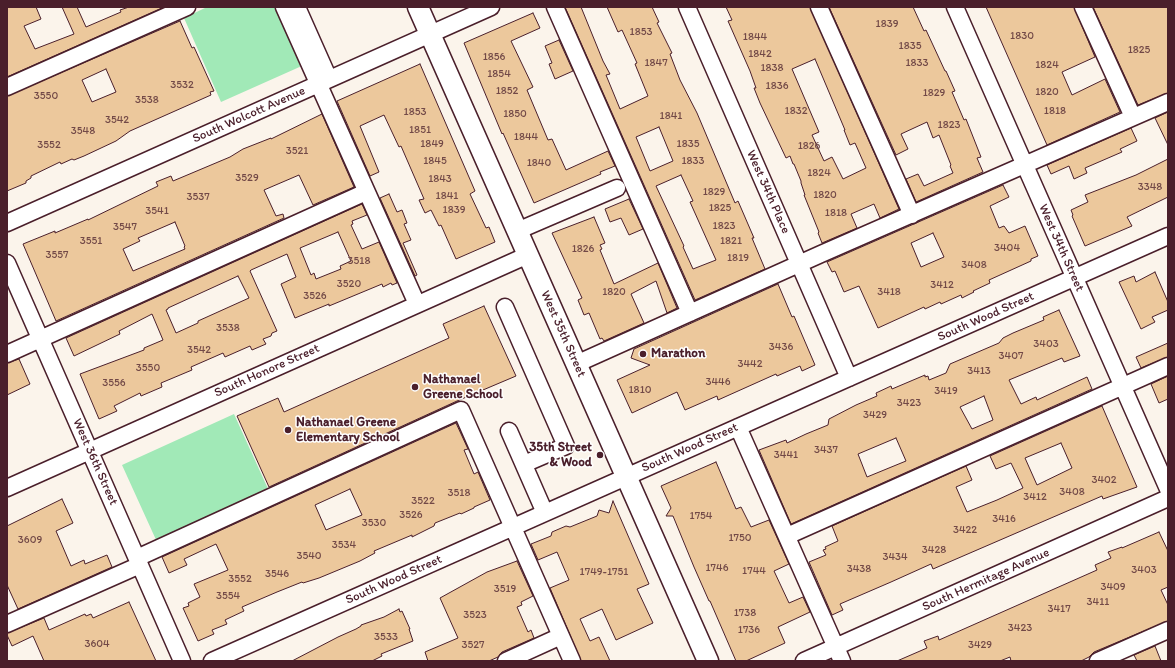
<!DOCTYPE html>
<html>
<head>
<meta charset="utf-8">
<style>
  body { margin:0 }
  #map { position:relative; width:1175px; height:668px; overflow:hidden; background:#fbf4eb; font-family:Itim,sans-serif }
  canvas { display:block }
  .frame { position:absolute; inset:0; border:8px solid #4a1f2b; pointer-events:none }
</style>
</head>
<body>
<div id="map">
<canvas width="1175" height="668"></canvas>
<div class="frame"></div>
</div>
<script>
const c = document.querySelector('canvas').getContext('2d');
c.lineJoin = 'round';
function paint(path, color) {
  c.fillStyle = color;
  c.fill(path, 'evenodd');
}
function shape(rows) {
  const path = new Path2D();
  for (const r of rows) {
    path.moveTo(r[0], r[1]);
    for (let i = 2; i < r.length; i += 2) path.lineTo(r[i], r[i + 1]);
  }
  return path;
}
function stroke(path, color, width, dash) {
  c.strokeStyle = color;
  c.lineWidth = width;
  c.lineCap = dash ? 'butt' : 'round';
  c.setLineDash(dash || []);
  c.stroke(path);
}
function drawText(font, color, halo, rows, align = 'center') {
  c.font = font + ' Itim,sans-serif';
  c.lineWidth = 3;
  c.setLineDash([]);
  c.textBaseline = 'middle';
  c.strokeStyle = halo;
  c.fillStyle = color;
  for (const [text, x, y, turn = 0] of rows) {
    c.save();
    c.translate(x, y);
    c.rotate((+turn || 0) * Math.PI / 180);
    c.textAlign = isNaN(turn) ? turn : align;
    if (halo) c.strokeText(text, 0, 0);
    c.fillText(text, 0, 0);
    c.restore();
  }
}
const green = shape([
  [207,7,279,7,304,65,221,102,184,18],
  [234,414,269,491,157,542,122,465]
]);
const building = shape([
  [7,7,36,7,41,19,24,26,35,49,74,34,62,7,77,7,86,27,121,12,120,10,129,7,164,7,7,77,7,7],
  [565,7,581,7,603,61,610,74,606,75,620,109,648,96,635,64,637,63,622,30,618,32,607,7,652,7,659,22,657,23,672,53,670,54,680,80,697,113,735,203,738,201,754,238,752,238,765,269,695,300,565,7],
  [659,127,673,161,650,171,636,137,659,127],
  [681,175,693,201,690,202,716,260,693,269,683,247,684,246,656,186,681,175],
  [726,7,810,7,899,209,880,218,874,204,851,214,857,228,822,243,818,233,819,232,804,195,805,195,801,183,801,181,794,164,793,164,790,156,786,158,760,103,754,88,756,88,750,71,728,21,732,20,726,7],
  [815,59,845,130,844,130,850,145,855,143,866,168,843,179,832,157,824,161,812,135,819,132,792,69,815,59],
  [829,7,913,7,924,31,926,30,945,71,946,71,955,91,952,92,964,120,966,119,981,157,977,158,983,172,916,202,906,179,918,174,924,186,953,173,950,166,951,165,939,135,933,138,927,122,901,134,908,149,896,155,829,7],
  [986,7,1074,7,1095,57,1062,72,1072,95,1105,79,1120,112,1047,145,986,7],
  [1093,7,1168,7,1168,93,1138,105,1093,7],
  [533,13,540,28,511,41,533,87,527,90,548,140,552,139,566,170,608,151,615,166,600,172,601,174,534,203,503,133,502,134,464,43,533,13],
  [180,21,192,48,194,47,214,91,210,92,211,95,130,131,116,141,84,156,74,160,72,159,61,164,60,162,31,176,31,178,26,181,26,183,7,191,7,96,180,21],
  [106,69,116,92,92,102,82,80,106,69],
  [559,40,573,71,555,79,549,64,552,63,545,46,559,40],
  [420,64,475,191,470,194,486,228,489,227,495,242,456,259,441,225,439,226,431,210,425,213,419,200,424,199,401,146,399,147,384,115,360,126,379,172,370,176,337,101,420,64],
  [1168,112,1168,145,1155,118,1168,112],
  [322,114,354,187,313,205,299,175,264,190,276,216,283,214,284,218,56,321,23,244,55,231,55,233,88,219,88,220,158,186,156,182,171,176,173,181,230,157,243,149,271,138,271,139,322,114],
  [175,222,185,246,184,247,185,249,133,271,123,249,140,241,138,238,175,222],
  [1131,128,1137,141,1120,149,1122,152,1085,168,1087,173,1074,179,1069,166,1051,174,1047,165,1131,128],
  [1168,159,1168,197,1127,217,1132,226,1085,246,1072,216,1073,215,1071,210,1088,202,1085,195,1136,175,1168,159],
  [1003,185,1009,197,990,206,999,228,1004,226,1009,233,1025,226,1038,256,1031,259,1031,261,989,280,990,283,973,291,974,292,962,298,961,295,941,304,940,302,925,309,924,307,878,328,859,286,844,292,835,271,832,272,827,262,1003,185],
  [933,233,944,257,921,267,911,243,933,233],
  [389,194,397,212,402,210,407,223,404,224,411,240,403,243,417,275,415,276,380,198,389,194],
  [629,199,643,229,629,235,621,218,610,222,605,209,629,199],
  [362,204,367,215,352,221,353,224,351,225,362,249,379,242,397,283,392,285,391,283,383,287,382,284,329,306,329,304,295,318,281,284,296,277,287,254,251,270,250,271,277,331,272,333,271,336,263,339,266,344,252,350,250,346,225,357,223,353,191,367,192,370,161,383,162,387,141,396,140,393,114,406,117,411,99,419,80,374,144,350,144,348,163,340,152,314,119,331,120,334,74,356,66,338,362,204],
  [338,232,351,261,340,266,341,269,316,279,314,273,311,275,300,248,338,232],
  [238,276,249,298,198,321,198,323,176,333,166,310,168,309,168,308,238,276],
  [594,217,605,243,600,245,602,249,600,250,614,284,658,263,677,308,667,313,656,281,631,294,644,323,604,341,602,338,600,339,589,313,584,315,578,300,582,298,552,233,594,217],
  [1155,272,1168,302,1168,310,1152,317,1155,322,1141,329,1119,282,1134,276,1136,282,1155,272],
  [778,284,792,317,794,316,815,365,802,371,800,366,777,376,776,374,718,400,717,396,685,410,677,392,632,413,617,380,650,365,631,358,634,349,778,284],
  [484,306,516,376,457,401,269,487,237,416,278,398,284,412,449,338,443,324,484,306],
  [1059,310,1080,356,1064,362,1062,358,1009,380,1021,404,1036,397,1037,400,1087,377,1092,389,791,524,759,450,786,440,787,443,806,434,828,425,829,419,856,405,877,396,876,393,891,386,892,389,925,375,925,377,928,376,929,380,946,373,950,364,999,343,1003,338,1013,333,1044,320,1043,317,1059,310],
  [984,396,993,420,972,429,960,407,984,396],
  [896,438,906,461,867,477,858,454,896,438],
  [1168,343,1168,357,1141,368,1136,357,1168,343],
  [19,359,30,384,7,395,7,363,19,359],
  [1168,376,1168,399,1159,403,1151,384,1168,376],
  [1102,406,1137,487,1103,499,1102,496,933,569,931,564,891,582,840,604,843,610,832,615,809,562,826,555,823,550,826,549,825,547,838,541,832,526,966,466,972,480,956,487,967,512,997,500,1023,488,1011,463,996,469,990,456,1102,406],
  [1061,443,1072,468,1037,485,1025,458,1061,443],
  [456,423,468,449,464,450,474,474,478,472,490,500,474,507,474,508,461,514,460,513,435,523,434,526,412,537,412,535,374,551,375,553,360,561,319,578,303,583,302,582,277,592,242,607,244,611,227,619,225,620,227,624,212,630,214,634,198,641,183,608,189,606,188,603,200,597,194,584,228,570,216,544,184,559,187,565,169,573,162,557,456,423],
  [350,489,362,515,326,530,315,505,350,489],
  [716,462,736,509,741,507,751,527,769,520,789,564,774,571,789,603,803,597,810,612,778,627,785,643,746,661,736,661,710,601,709,601,694,567,673,516,666,516,671,508,661,486,716,462],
  [62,499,73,523,56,531,71,566,84,560,85,564,107,555,112,567,18,609,7,585,7,526,62,499],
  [613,501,649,584,637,589,653,623,616,640,602,609,580,619,590,641,599,637,610,661,581,661,550,588,569,580,557,552,538,560,531,544,551,536,552,532,566,526,570,527,597,516,599,510,609,513,613,501],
  [1159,532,1168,551,1168,587,1161,590,1168,605,1168,621,1094,652,1089,657,1081,661,1011,661,1010,657,1000,661,897,661,927,648,924,641,938,636,939,640,1097,570,1095,565,1111,558,1108,552,1122,547,1122,548,1159,532],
  [517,561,533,596,521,602,522,605,517,607,528,632,531,630,534,638,502,652,498,657,489,661,428,661,425,652,458,638,440,598,487,572,517,561],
  [129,602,156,661,44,661,33,636,12,646,7,635,7,633,44,618,49,630,85,614,86,616,91,614,93,618,129,602],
  [399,609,400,612,402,611,410,629,409,629,413,641,381,654,382,656,372,661,292,661,338,637,356,629,361,626,361,625,384,617,399,609],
  [1155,646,1161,661,1137,661,1134,655,1155,646]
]);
const minor = shape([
  [284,7,417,304],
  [297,7,329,79],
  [555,7,690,313],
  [687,7,849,378],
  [819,7,912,215],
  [955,7,1168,489],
  [1083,7,1133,117],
  [7,87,187,7],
  [7,223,491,7],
  [517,231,617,188],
  [7,263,182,661],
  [505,307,566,446,524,464],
  [7,354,366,192],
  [576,364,821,254,1168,102],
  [738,427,842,661],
  [509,431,545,513],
  [7,488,528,255],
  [787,536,1168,366],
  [137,558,461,410,572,661],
  [7,624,140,565],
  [212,661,1168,236],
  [506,661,561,636],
  [804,661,1168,498],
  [1098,661,1168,630]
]);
const major = shape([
  [418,7,708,661]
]);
const markers = [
  [643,354,4,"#4a1f2b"],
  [415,387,4,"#4a1f2b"],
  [288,430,4,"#4a1f2b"],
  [600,455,4,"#4a1f2b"]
];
const numberNames = [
  ["1839",887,24],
  ["1853",641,32],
  ["1830",1022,36],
  ["1844",755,37],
  ["1835",910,46],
  ["1825",1139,50],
  ["1842",760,54],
  ["1856",494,57],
  ["1847",656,63],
  ["1833",917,63],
  ["1824",1047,65],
  ["1838",772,68],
  ["1854",499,74],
  ["3532",182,85],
  ["1836",777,86],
  ["1852",507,91],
  ["1820",1047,92],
  ["1829",934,93],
  ["3550",46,96],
  ["3538",147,100],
  ["1832",796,111],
  ["1818",1055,111],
  ["1853",415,112],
  ["1850",515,114],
  ["1841",671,116],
  ["3542",117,120],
  ["1823",949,125],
  ["1851",420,130],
  ["3548",83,131],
  ["1844",526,137],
  ["1849",432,144],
  ["1835",688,144],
  ["3552",49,145],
  ["1826",809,146],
  ["3521",297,151],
  ["1845",435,161],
  ["1833",693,161],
  ["1840",539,163],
  ["1824",819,173],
  ["3529",247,178],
  ["1843",440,179],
  ["3348",1150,187],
  ["1829",714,192],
  ["1820",825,195],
  ["1841",447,196],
  ["3537",198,197],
  ["1825",720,208],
  ["1839",454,210],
  ["3541",157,211],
  ["1818",836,213],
  ["1823",724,226],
  ["3547",125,227],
  ["3551",91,241],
  ["1821",731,241],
  ["3404",1007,248],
  ["1826",583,249],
  ["3557",57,255],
  ["1819",738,258],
  ["3518",359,261],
  ["3408",974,265],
  ["3520",349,284],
  ["3412",942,285],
  ["1820",614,292],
  ["3418",889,292],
  ["3526",315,296],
  ["3538",228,328],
  ["3403",1046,344],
  ["3436",781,347],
  ["3542",199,350],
  ["3407",1011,356],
  ["3442",750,364],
  ["3550",148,368],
  ["3413",979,371],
  ["3446",718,382],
  ["3556",114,383],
  ["1810",640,390],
  ["3419",946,391],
  ["3423",909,403],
  ["3429",875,415],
  ["3437",826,450],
  ["3441",786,455],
  ["3402",1104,480],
  ["3408",1072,492],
  ["3518",459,493],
  ["3412",1035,497],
  ["3522",423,501],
  ["3526",411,515],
  ["1754",701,516],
  ["3416",1004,519],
  ["3530",374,523],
  ["3422",965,530],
  ["1750",740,538],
  ["3609",30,540],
  ["3534",344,545],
  ["3428",934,550],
  ["3540",309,556],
  ["3434",895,557],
  ["1746",717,568],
  ["3438",859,569],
  ["3403",1144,570],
  ["1744",754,571],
  ["1749-1751",604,572],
  ["3546",277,574],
  ["3552",240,579],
  ["3409",1113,587],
  ["3519",505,589],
  ["3554",228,596],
  ["3411",1098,602],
  ["3417",1059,609],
  ["1738",745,613],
  ["3523",475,615],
  ["3423",1020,628],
  ["1736",749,630],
  ["3533",386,637],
  ["3604",97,644],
  ["3527",473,645],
  ["3429",980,645]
];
const streetNames = [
  ["South Wolcott Avenue",249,115,-24],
  ["West 34th Place",768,192,66],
  ["West 34th Street",1061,248,66],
  ["South Wood Street",986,317,-24],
  ["West 35th Street",563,334,66],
  ["South Honore Street",267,371,-24],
  ["South Wood Street",690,448,-24],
  ["West 36th Street",95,462,66],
  ["South Wood Street",394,580,-24],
  ["South Hermitage Avenue",986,580,-24]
];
const poiNames = [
  ["Marathon",651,354],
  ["Nathanael",423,380],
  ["Greene School",423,395],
  ["Nathanael Greene",296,423],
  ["Elementary School",296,438],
  ["35th Street",592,448,"right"],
  ["& Wood",592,463,"right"]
];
paint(green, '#a1e9b7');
paint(building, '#ecc89c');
stroke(building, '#4a1f2b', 1);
stroke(minor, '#4a1f2b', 19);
stroke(major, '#4a1f2b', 23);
stroke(minor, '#fff', 16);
stroke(major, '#fff', 20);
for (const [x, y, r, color] of markers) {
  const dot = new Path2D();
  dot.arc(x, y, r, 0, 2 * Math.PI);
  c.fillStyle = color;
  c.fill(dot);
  stroke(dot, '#fff', 1.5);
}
drawText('11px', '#724947', null, numberNames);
drawText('13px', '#4a1f2b', '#fff', streetNames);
drawText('bold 13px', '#4a1f2b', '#fff', poiNames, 'left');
</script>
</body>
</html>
